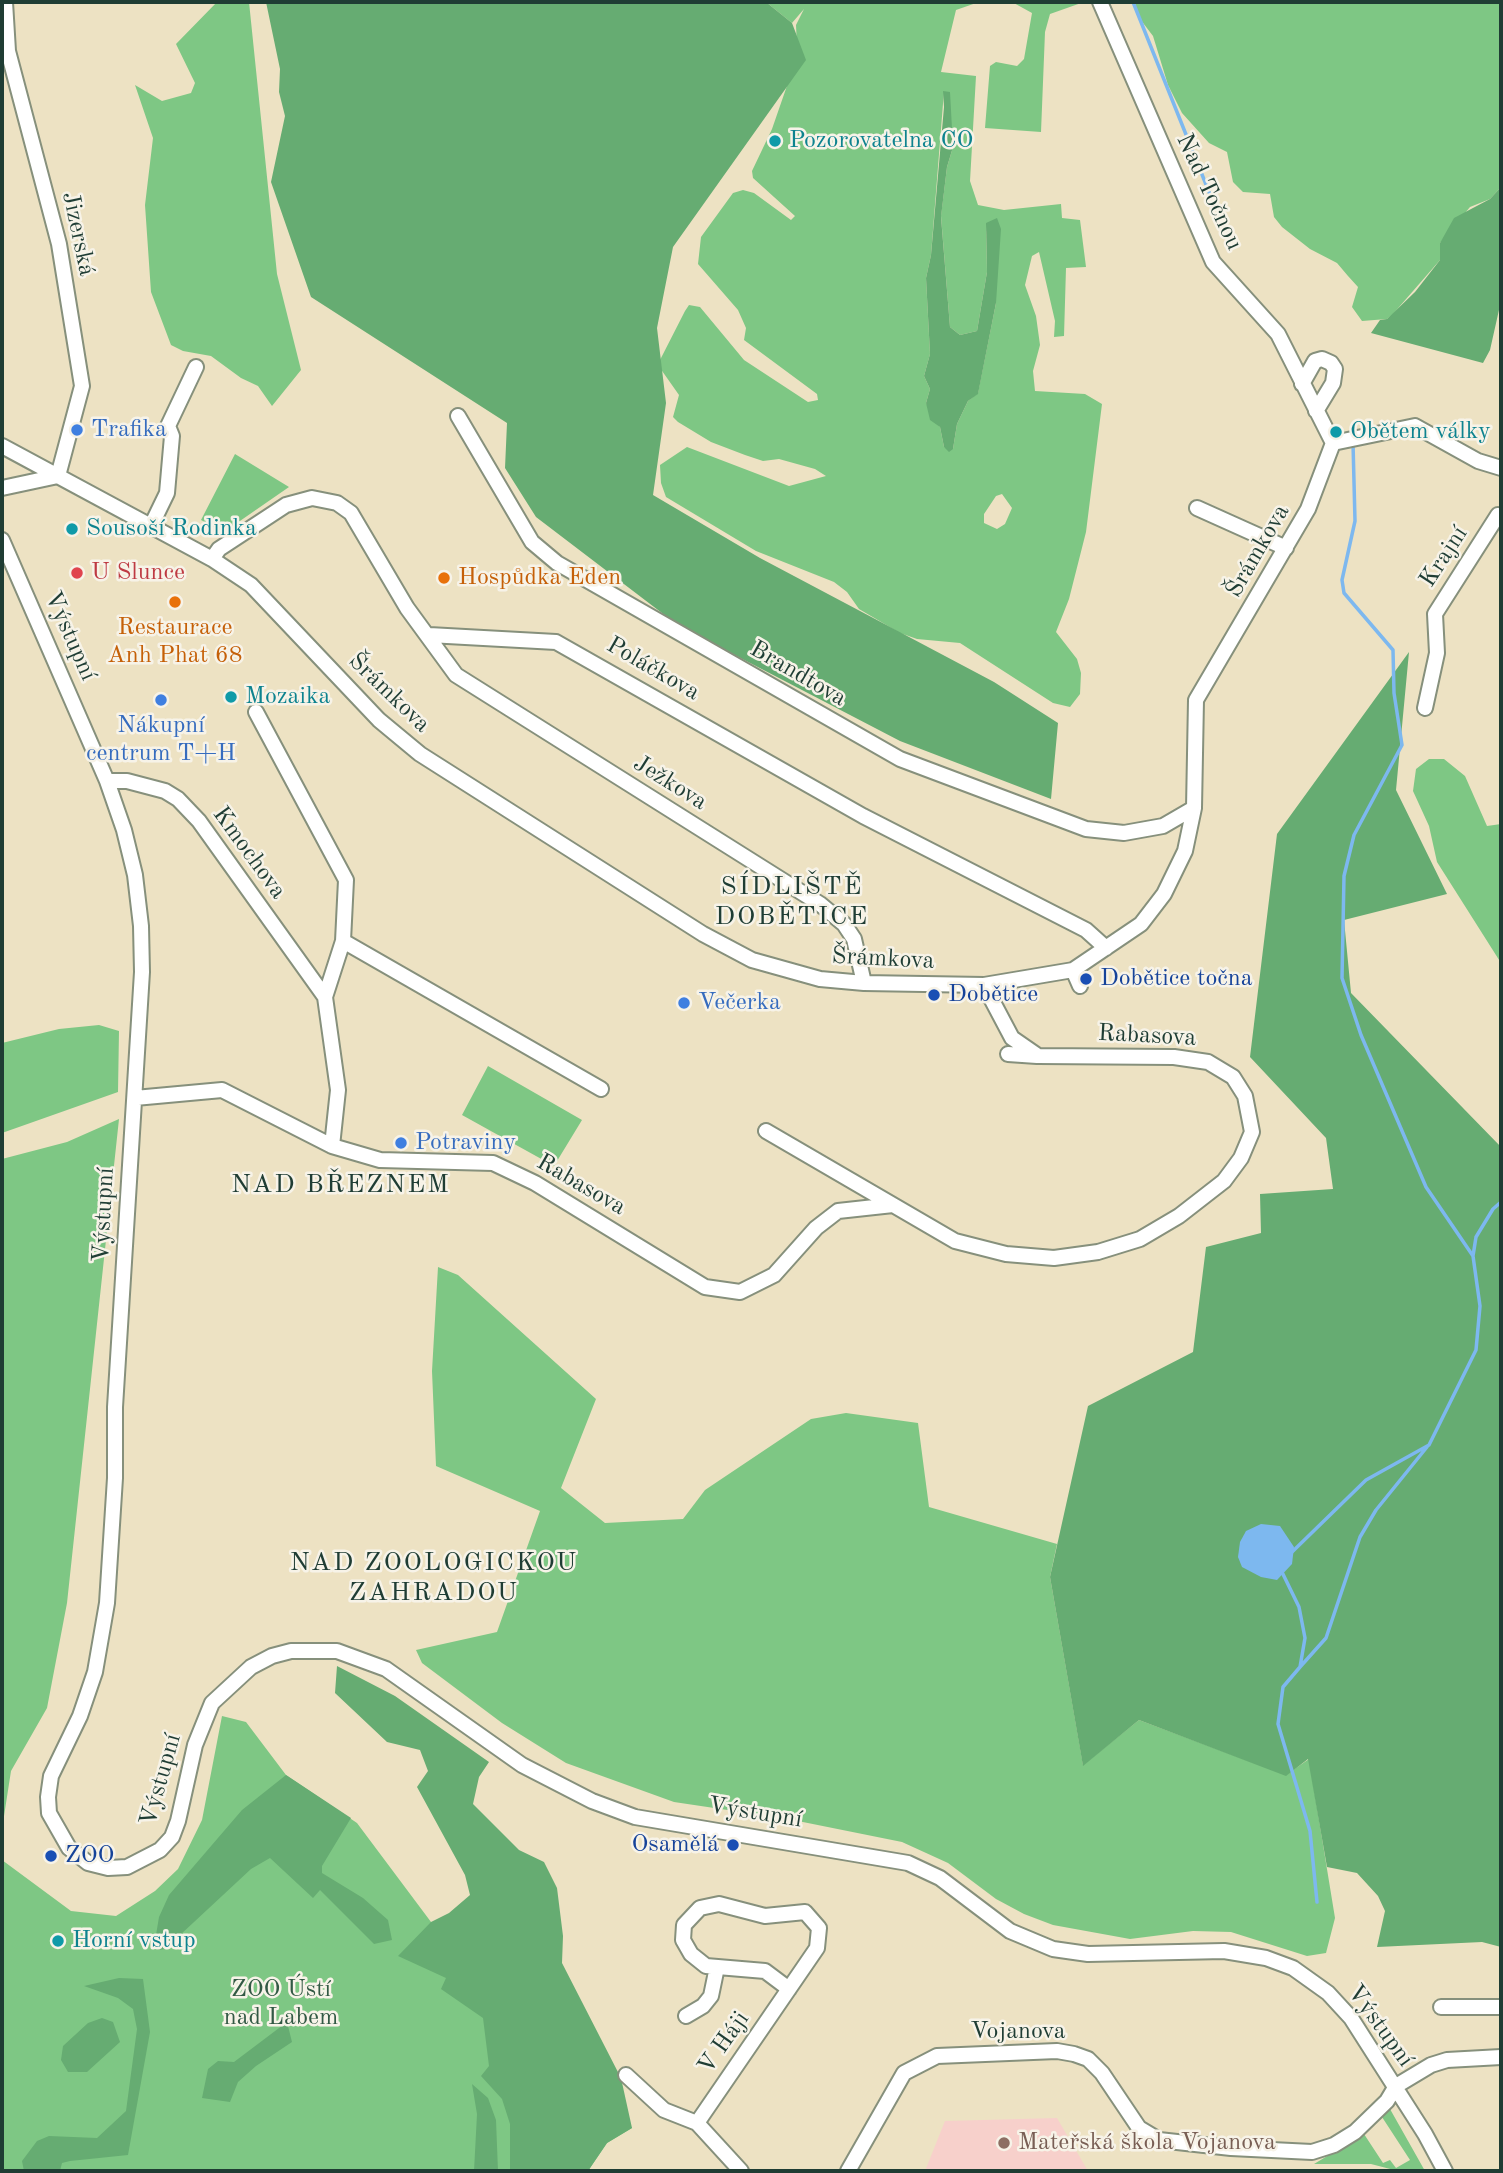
<!DOCTYPE html>
<html>
<head>
<meta charset="utf-8">
<style>
  body { margin:0 }
  #map { position:relative; width:1503px; height:2173px; overflow:hidden; background:#ede2c3; font-family:"Old Standard TT",serif }
  canvas { display:block }
  .frame { position:absolute; inset:0; border:4px solid #1f3d34; pointer-events:none }
</style>
</head>
<body>
<div id="map">
<canvas width="1503" height="2173"></canvas>
<div class="frame"></div>
</div>
<script>
const c = document.querySelector('canvas').getContext('2d');
c.lineJoin = 'round';
function paint(path, color) {
  c.fillStyle = color;
  c.fill(path, 'evenodd');
}
function shape(rows) {
  const path = new Path2D();
  for (const r of rows) {
    path.moveTo(r[0], r[1]);
    for (let i = 2; i < r.length; i += 2) path.lineTo(r[i], r[i + 1]);
  }
  return path;
}
function stroke(path, color, width, dash) {
  c.strokeStyle = color;
  c.lineWidth = width;
  c.lineCap = dash ? 'butt' : 'round';
  c.setLineDash(dash || []);
  c.stroke(path);
}
function drawText(font, color, halo, rows, align = 'center') {
  c.font = font + ' "Old Standard TT",serif';
  c.lineWidth = 5;
  c.setLineDash([]);
  c.textBaseline = 'middle';
  c.strokeStyle = halo;
  c.fillStyle = color;
  for (const [text, x, y, turn = 0] of rows) {
    c.save();
    c.translate(x, y);
    c.rotate((+turn || 0) * Math.PI / 180);
    c.textAlign = isNaN(turn) ? turn : align;
    if (halo) c.strokeText(text, 0, 0);
    c.fillText(text, 0, 0);
    c.restore();
  }
}
const built = shape([
  [1057,2118,1088,2171,925,2171,945,2121]
]);
const green = shape([
  [217,2,249,2,277,274,301,370,272,406,258,386,241,378,211,356,183,351,171,345,151,292,145,205,153,138,135,85,162,101,191,93,195,83,176,44],
  [766,2,979,2,956,10,941,72,976,76,970,181,978,205,1004,210,1061,204,1062,218,1080,220,1086,267,1066,268,1064,336,1054,337,1055,321,1039,252,1032,256,1025,285,1036,316,1040,345,1033,371,1035,391,1085,394,1102,404,1086,532,1069,599,1056,632,1077,659,1081,673,1080,694,1070,707,1053,703,960,643,917,639,900,633,859,609,847,592,834,582,756,551,666,497,661,483,660,465,687,447,789,486,826,476,815,469,779,459,763,461,745,455,711,442,678,422,673,417,679,395,660,368,660,360,685,311,689,305,700,307,744,360,808,402,818,400,817,394,744,340,746,328,738,310,698,264,701,237,733,193,743,190,754,193,791,220,795,216,753,178,752,171,772,129,789,80,798,69,796,25,804,9,792,23],
  [944,91,953,147,947,167,941,216,950,327,960,335,977,331,987,272,986,224,996,303,978,393,968,401,957,424,953,449,944,447,940,427,926,403,930,389,924,376,930,354,926,278,931,255],
  [1002,494,1012,508,1005,524,997,529,984,523,984,514,996,496],
  [1012,2,1084,2,1050,14,1045,32,1041,132,985,128,990,66,996,62,1017,66,1024,59,1032,13],
  [1135,2,1501,2,1501,187,1490,199,1470,207,1440,243,1440,260,1393,314,1387,319,1362,321,1352,307,1358,287,1348,276,1337,263,1310,249,1282,227,1274,217,1270,194,1243,192,1233,182,1227,152,1209,143,1182,113,1168,85,1153,36,1137,15],
  [235,454,289,487,224,532,201,520],
  [1429,759,1444,759,1465,776,1487,826,1501,824,1501,963,1437,862,1429,826,1413,791,1416,769],
  [99,1025,119,1031,118,1092,2,1133,2,1043,59,1029],
  [488,1066,582,1120,554,1166,462,1115],
  [119,1119,67,1603,47,1708,11,1771,2,1829,2,1159,67,1142],
  [438,1267,458,1275,596,1399,561,1488,605,1523,683,1519,705,1490,811,1419,846,1413,918,1423,929,1507,1057,1544,1050,1577,1083,1765,1139,1720,1286,1775,1309,1759,1335,1918,1326,1953,1307,1956,1231,1932,1193,1931,1130,1939,1053,1925,1024,1914,996,1899,948,1863,902,1842,788,1819,674,1802,566,1763,502,1723,422,1663,416,1650,497,1632,540,1511,436,1466,432,1371],
  [222,1716,246,1722,286,1775,357,1823,431,1922,505,1968,632,2128,607,2143,588,2171,2,2171,2,1860,71,1911,116,1916,155,1891,178,1869,202,1820],
  [1390,2109,1425,2171,1398,2171,1371,2164,1314,2164,1364,2134,1383,2163,1390,2160,1396,2168,1410,2160,1382,2117]
]);
const forest = shape([
  [266,2,766,2,792,23,806,60,673,247,657,328,666,403,653,495,760,558,994,682,1058,723,1051,799,900,741,679,626,536,517,505,468,507,423,311,297,271,182,285,116,279,92,280,69],
  [943,91,950,92,953,147,947,167,941,217,950,327,960,335,977,331,987,272,986,223,997,218,1001,229,996,303,978,394,968,401,957,424,953,449,949,452,944,447,940,427,930,420,926,403,930,389,924,376,930,354,926,278,931,255,944,107],
  [1501,187,1501,301,1490,350,1483,363,1371,333,1380,320,1387,319,1415,292,1440,260,1440,243,1454,218,1490,199],
  [1409,652,1396,790,1447,894,1344,920,1351,993,1501,1147,1501,1947,1482,1942,1377,1947,1385,1911,1378,1896,1357,1873,1327,1867,1308,1759,1286,1776,1139,1720,1083,1766,1050,1577,1088,1406,1193,1352,1206,1247,1261,1233,1260,1194,1333,1189,1326,1138,1250,1057,1277,834],
  [337,1666,395,1696,489,1762,479,1777,473,1804,519,1850,544,1862,557,1888,563,1936,562,1963,621,2078,632,2128,607,2143,588,2171,510,2171,510,2124,502,2099,481,2076,489,2066,483,2018,441,1989,446,1978,398,1956,431,1922,449,1913,470,1895,465,1875,417,1787,428,1771,420,1750,387,1742,335,1693],
  [286,1775,351,1818,322,1866,322,1873,363,1898,388,1920,392,1940,374,1944,320,1890,313,1898,270,1858,251,1869,165,1949,157,1950,155,1941,159,1917,169,1895,242,1810],
  [119,1978,143,1979,150,2032,128,2155,70,2161,62,2163,60,2171,24,2171,22,2161,37,2141,49,2136,97,2138,126,2111,137,2029,133,2009,118,1998,84,1986],
  [102,2018,113,2022,120,2042,87,2072,68,2072,61,2060,63,2046,88,2023],
  [287,2022,292,2042,256,2066,238,2082,230,2102,202,2098,208,2069,218,2061,234,2062],
  [472,2084,488,2098,496,2120,498,2171,474,2171,477,2114]
]);
const water = shape([
  [1261,1524,1280,1526,1294,1547,1292,1564,1277,1580,1261,1577,1242,1567,1238,1557,1240,1542,1246,1531]
]);
const stream = shape([
  [1133,2,1211,197],
  [1473,1256,1476,1237,1493,1209,1501,1202],
  [1292,1552,1366,1480,1429,1445,1476,1350,1480,1306,1473,1256,1426,1187,1361,1035,1342,978,1344,876,1354,835,1402,745,1394,693,1393,650,1344,593,1342,580,1355,521,1353,443],
  [1281,1570,1299,1607,1305,1638,1300,1667,1283,1687,1278,1724,1310,1831,1317,1902],
  [1300,1667,1326,1638,1360,1537,1376,1510,1427,1447]
]);
const minor = shape([
  [5,2,8,51,59,244,82,386,58,476],
  [1100,2,1213,262,1278,334,1333,443],
  [1302,384,1315,361,1322,359,1331,363,1335,369,1333,383,1316,411],
  [458,416,532,542,557,563,900,759,1086,829,1124,833,1163,826,1194,808],
  [1333,443,1415,426,1478,461,1501,468],
  [2,446,212,559,251,585,379,720,420,754,703,934,752,960,820,979,864,983,984,985,1073,970,1141,924,1164,894,1185,851,1194,808,1196,700,1308,509,1333,443],
  [2,488,58,476],
  [1197,508,1286,548],
  [151,526,167,493,172,436,168,426,196,367],
  [2,540,107,781,124,830,135,875,141,926,142,972,115,1407,115,1478,107,1603,95,1672,80,1716,51,1776,48,1797,49,1813,69,1848,88,1863,108,1868,127,1867,160,1850,172,1837,178,1821,195,1745,212,1703,251,1667,272,1656,291,1651,337,1651,386,1669,522,1765,592,1801,635,1817,908,1863,940,1878,1010,1931,1053,1949,1088,1954,1224,1951,1266,1958,1293,1968,1328,1993,1351,2018,1425,2134,1445,2171],
  [212,559,219,549,286,505,312,498,337,503,351,513,407,608,456,675,820,904,844,924,854,939,864,983],
  [429,635,556,642,863,816,1086,930,1106,948],
  [1425,708,1437,653,1435,614,1498,515,1501,516],
  [256,712,346,880,343,941],
  [107,781,127,781,165,791,178,799,199,821,325,997,338,1090,332,1146],
  [1073,970,1080,986],
  [325,997,343,941,601,1089],
  [1008,1054,1037,1056],
  [135,1098,222,1090,332,1146,380,1160,493,1163,535,1183,705,1287,740,1292,774,1275,816,1228,838,1211,893,1205],
  [766,1131,955,1241,1006,1254,1054,1258,1098,1252,1140,1239,1179,1216,1224,1181,1241,1158,1252,1132,1245,1096,1233,1077,1208,1062,1174,1057,1038,1056,1012,1038,984,985],
  [1441,2007,1501,2007],
  [686,2016,703,2006,711,1996,717,1967],
  [626,2075,664,2110,697,2123,741,2171],
  [697,2123,817,1948,819,1928,805,1912,765,1916,719,1904,700,1908,684,1925,683,1940,691,1954,706,1966,765,1971,789,1989],
  [848,2171,904,2073,937,2056,1057,2051,1074,2054,1088,2059,1102,2073,1139,2128,1159,2140,1231,2148,1312,2152,1334,2145,1355,2132,1387,2101,1396,2086,1431,2065,1447,2060,1501,2057]
]);
const markers = [
  [775,141,7,"#0f9aa8"],
  [77,430,7,"#3f7fe0"],
  [1336,432,7,"#0f9aa8"],
  [72,529,7,"#0f9aa8"],
  [77,573,7,"#e0444e"],
  [444,578,7,"#e8710a"],
  [175,602,7,"#e8710a"],
  [231,697,7,"#0f9aa8"],
  [161,700,7,"#3f7fe0"],
  [1086,979,7,"#1a4fb4"],
  [934,995,7,"#1a4fb4"],
  [684,1003,7,"#3f7fe0"],
  [401,1143,7,"#3f7fe0"],
  [733,1845,7,"#1a4fb4"],
  [51,1856,7,"#1a4fb4"],
  [58,1941,7,"#0f9aa8"],
  [1004,2143,7,"#8d6e63"]
];
const cultureNames = [
  ["Pozorovatelna CO",789,141],
  ["Obětem války",1350,432],
  ["Sousoší Rodinka",86,529],
  ["Mozaika",245,697],
  ["Horní vstup",72,1941]
];
const streetNames = [
  ["Nad Točnou",1209,192,65],
  ["Jizerská",78,234,78],
  ["Šrámkova",1258,551,-60],
  ["Krajní",1444,557,-57],
  ["Výstupní",70,636,66],
  ["Poláčkova",653,669,30],
  ["Brandtova",798,674,30],
  ["Šrámkova",389,693,44],
  ["Ježkova",670,783,32],
  ["Kmochova",249,853,54],
  ["Šrámkova",883,959,3],
  ["Rabasova",1147,1036,3],
  ["Rabasova",581,1185,30],
  ["Výstupní",104,1215,-87],
  ["Výstupní",161,1780,-74],
  ["Výstupní",755,1813,9],
  ["Výstupní",1380,2026,54],
  ["Vojanova",1018,2032],
  ["V Háji",724,2043,-55]
];
const shopNames = [
  ["Trafika",91,430],
  ["Nákupní",161,726,"center"],
  ["centrum T+H",161,754,"center"],
  ["Večerka",698,1003],
  ["Potraviny",415,1143]
];
const healthNames = [
  ["U Slunce",91,573]
];
const foodNames = [
  ["Hospůdka Eden",458,578],
  ["Restaurace",175,628,"center"],
  ["Anh Phat 68",175,656,"center"]
];
const transitNames = [
  ["Dobětice točna",1100,979],
  ["Dobětice",948,995],
  ["Osamělá",719,1845,"right"],
  ["ZOO",65,1856]
];
const parkNames = [
  ["ZOO Ústí",281,1990],
  ["nad Labem",281,2018]
];
const educationNames = [
  ["Mateřská škola Vojanova",1018,2143]
];
const neighbourhoodNames = [
  ["SÍDLIŠTĚ",792,887],
  ["DOBĚTICE",792,917],
  ["NAD BŘEZNEM",341,1185],
  ["NAD ZOOLOGICKOU",434,1563],
  ["ZAHRADOU",434,1593]
];
paint(built, '#f7d0cb');
paint(green, '#7ec784');
paint(forest, '#66ac72');
paint(water, '#7db8ef');
stroke(stream, '#7db8ef', 3.5);
stroke(minor, '#86907c', 18);
stroke(minor, '#fff', 14);
for (const [x, y, r, color] of markers) {
  const dot = new Path2D();
  dot.arc(x, y, r, 0, 2 * Math.PI);
  c.fillStyle = color;
  c.fill(dot);
  stroke(dot, '#f7f3e8', 2.5);
}
drawText('24px', '#0d838f', '#f7f3e8', cultureNames, 'left');
drawText('24px', '#1f3d34', '#f7f3e8', streetNames);
drawText('24px', '#366cbe', '#f7f3e8', shopNames, 'left');
drawText('24px', '#be3a42', '#f7f3e8', healthNames, 'left');
drawText('24px', '#c56008', '#f7f3e8', foodNames, 'left');
drawText('24px', '#164399', '#f7f3e8', transitNames, 'left');
drawText('24px', '#325944', '#f7f3e8', parkNames);
drawText('24px', '#785e54', '#f7f3e8', educationNames, 'left');
c.letterSpacing = '2px';
drawText('26px', '#1f3d34', '#f7f3e8', neighbourhoodNames);
c.letterSpacing = '0px';
</script>
</body>
</html>
